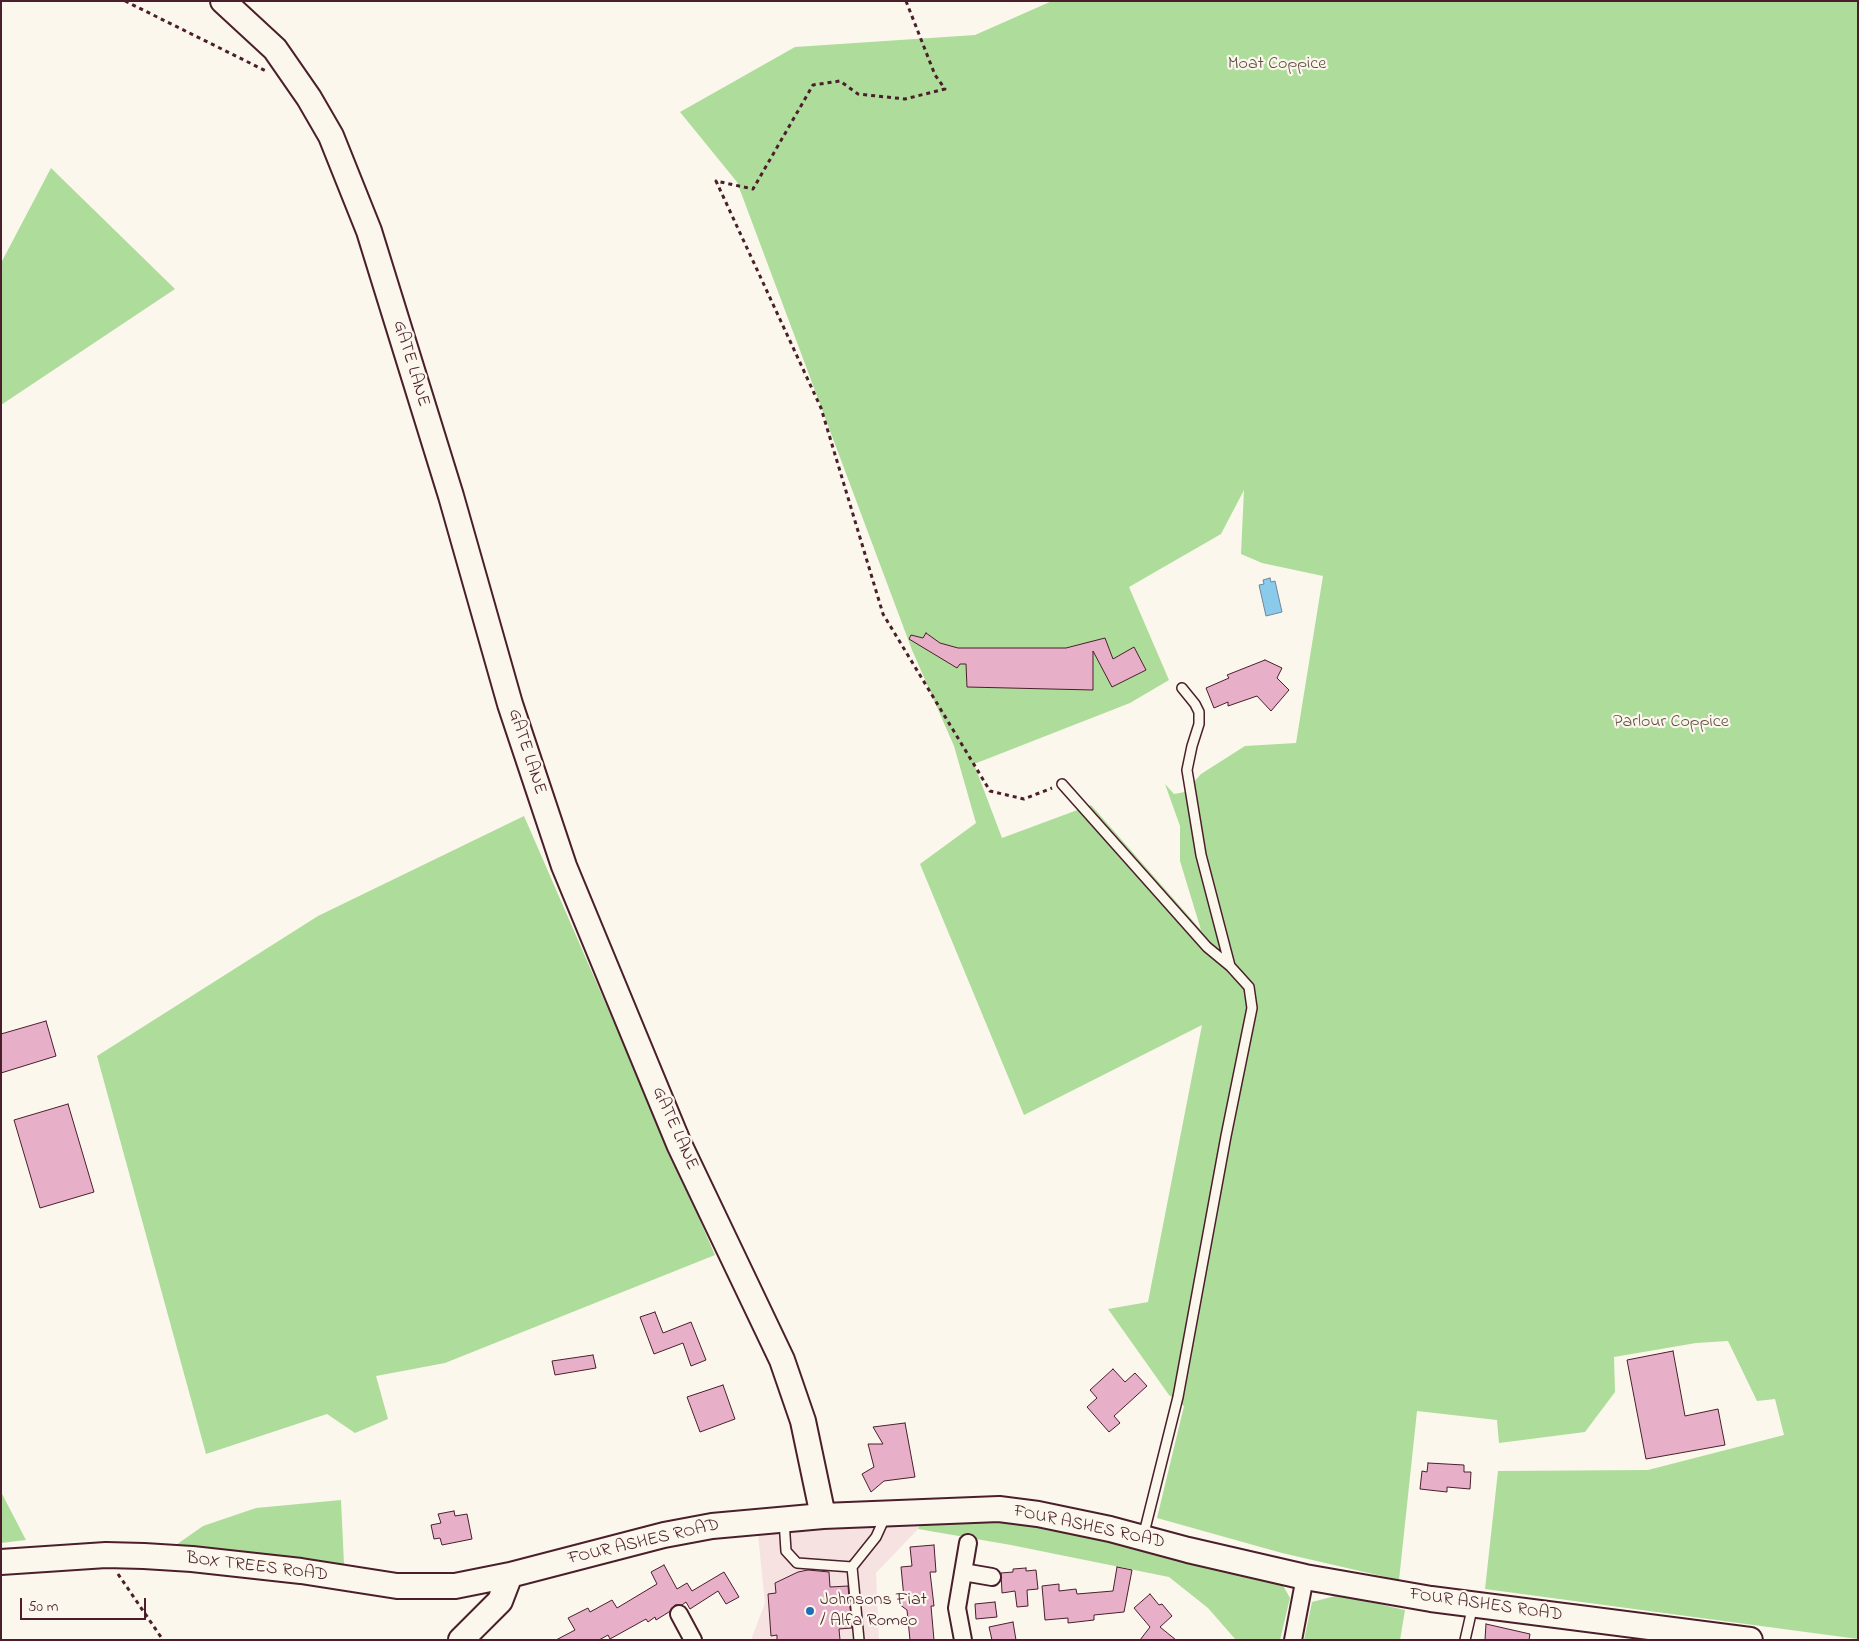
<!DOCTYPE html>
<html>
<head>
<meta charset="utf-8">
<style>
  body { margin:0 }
  #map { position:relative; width:1859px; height:1641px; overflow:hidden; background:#fbf7ec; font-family:"Indie Flower",sans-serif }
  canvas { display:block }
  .frame { position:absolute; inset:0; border:2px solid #4a1f2b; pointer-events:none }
  .scale { position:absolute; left:20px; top:1598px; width:126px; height:22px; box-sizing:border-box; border:2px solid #4a1f2b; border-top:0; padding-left:6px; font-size:15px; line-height:18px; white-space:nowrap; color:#4a1f2b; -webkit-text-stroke:4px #fbf7ec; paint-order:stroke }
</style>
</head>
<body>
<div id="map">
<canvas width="1859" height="1641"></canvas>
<div class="frame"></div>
<div class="scale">50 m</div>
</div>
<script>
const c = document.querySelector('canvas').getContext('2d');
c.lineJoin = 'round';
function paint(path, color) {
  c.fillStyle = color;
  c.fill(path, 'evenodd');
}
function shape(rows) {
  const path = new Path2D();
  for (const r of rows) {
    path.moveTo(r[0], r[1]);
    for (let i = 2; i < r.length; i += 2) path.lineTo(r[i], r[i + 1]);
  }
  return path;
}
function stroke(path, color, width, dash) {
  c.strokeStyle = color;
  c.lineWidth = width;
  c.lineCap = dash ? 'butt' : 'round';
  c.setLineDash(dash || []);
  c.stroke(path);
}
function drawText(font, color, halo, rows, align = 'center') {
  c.font = font + ' "Indie Flower",sans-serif';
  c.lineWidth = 4.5;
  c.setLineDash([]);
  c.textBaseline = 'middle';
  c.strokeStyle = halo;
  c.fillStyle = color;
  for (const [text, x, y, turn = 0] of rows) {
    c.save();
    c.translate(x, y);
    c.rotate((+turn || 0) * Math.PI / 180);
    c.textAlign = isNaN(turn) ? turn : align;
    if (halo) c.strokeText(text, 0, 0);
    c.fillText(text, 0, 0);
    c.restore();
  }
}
const built = shape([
  [921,1523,918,1529,876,1573,879,1640,751,1640,765,1603,758,1535]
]);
const green = shape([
  [1052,1,1858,1,1858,1639,1485,1589,1498,1471,1648,1470,1784,1435,1775,1399,1757,1401,1728,1341,1696,1343,1614,1357,1615,1392,1585,1432,1499,1443,1497,1420,1417,1411,1399,1580,1282,1553,1157,1518,1184,1406,1169,1395,1108,1309,1148,1302,1202,1025,1024,1115,920,864,976,823,954,746,912,650,737,182,680,112,795,47,975,35],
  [1244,490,1241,554,1262,563,1323,576,1296,743,1245,746,1201,774,1185,792,1174,794,1165,784,1180,826,1180,861,1201,930,1091,805,1002,838,974,764,1130,703,1169,680,1129,587,1221,534],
  [51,168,175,289,1,405,1,263],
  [524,816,715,1255,445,1363,376,1376,388,1419,355,1433,327,1414,206,1454,97,1056,318,916],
  [1,1492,26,1540,1,1543],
  [341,1500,344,1565,228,1554,176,1545,203,1526,256,1508],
  [960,1520,1010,1521,1047,1525,1281,1582,1290,1598,1280,1640,1236,1640,1208,1608,1169,1577,1011,1545,918,1529,921,1523],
  [1339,1595,1405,1610,1400,1640,1304,1640,1312,1602]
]);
const water = shape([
  [1270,578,1271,582,1275,581,1282,612,1266,616,1259,585,1264,584,1263,580,1270,578]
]);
const building = shape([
  [926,633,940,643,958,648,1066,648,1105,638,1113,659,1134,647,1146,670,1112,687,1093,651,1093,690,967,687,966,664,960,664,957,668,909,639,911,635,923,638,926,633],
  [1265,660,1282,668,1277,678,1289,690,1271,711,1257,696,1228,706,1228,702,1214,708,1206,688,1229,678,1227,675,1265,660],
  [46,1021,56,1056,1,1073,1,1034,46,1021],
  [68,1104,94,1192,40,1208,14,1120,68,1104],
  [655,1312,663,1333,691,1322,706,1360,691,1366,683,1343,654,1354,640,1317,655,1312],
  [1673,1351,1685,1416,1718,1409,1725,1445,1646,1459,1627,1360,1673,1351],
  [593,1355,596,1368,555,1375,552,1361,593,1355],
  [1113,1369,1125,1382,1135,1373,1147,1386,1114,1416,1120,1423,1109,1432,1087,1407,1097,1398,1090,1390,1113,1369],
  [723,1385,735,1419,700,1432,687,1397,723,1385],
  [905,1423,915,1477,884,1481,871,1492,862,1474,874,1467,868,1444,883,1444,873,1427,905,1423],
  [1428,1463,1464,1465,1464,1472,1471,1472,1470,1489,1447,1487,1447,1492,1420,1489,1422,1471,1427,1472,1428,1463],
  [454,1511,455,1516,467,1514,472,1539,442,1545,440,1538,434,1539,431,1525,441,1523,438,1514,454,1511],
  [934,1545,936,1572,930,1572,934,1606,931,1606,934,1640,910,1640,907,1610,899,1604,904,1598,901,1567,912,1566,910,1547,934,1545],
  [664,1565,677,1589,687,1583,692,1591,724,1572,739,1597,726,1604,718,1591,690,1609,686,1602,682,1605,675,1605,669,1612,656,1620,655,1617,648,1622,646,1619,610,1639,608,1635,599,1640,556,1640,575,1630,568,1618,588,1608,590,1612,612,1600,617,1608,657,1584,651,1572,664,1565],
  [1117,1567,1132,1570,1124,1612,1094,1615,1094,1620,1068,1623,1068,1618,1045,1620,1042,1586,1059,1584,1059,1591,1076,1589,1077,1594,1113,1591,1117,1567],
  [1026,1568,1026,1571,1036,1570,1038,1589,1027,1590,1028,1606,1017,1607,1015,1591,1002,1593,1001,1573,1013,1572,1013,1569,1026,1568],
  [808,1570,829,1572,830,1587,848,1586,852,1628,839,1629,840,1640,777,1640,777,1635,771,1636,768,1594,776,1593,775,1583,798,1572,808,1570],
  [1150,1594,1159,1605,1162,1604,1172,1616,1160,1627,1176,1640,1140,1640,1150,1627,1134,1608,1150,1594],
  [995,1602,997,1617,976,1619,975,1604,995,1602],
  [1013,1622,1016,1640,992,1640,989,1627,1013,1622],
  [1486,1624,1530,1634,1529,1640,1485,1640,1486,1624]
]);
const path = shape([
  [125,1,266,71],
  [906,1,935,75,945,89,905,99,858,94,840,81,813,85,753,189,716,181,821,408,883,614,990,791,1024,799,1052,788],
  [118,1574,163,1640]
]);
const lane = shape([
  [1182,688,1195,704,1199,712,1199,724,1192,746,1187,770,1201,855,1230,966],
  [1062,784,1207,947,1230,966,1249,987,1252,1008,1226,1136,1178,1397,1143,1537],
  [784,1520,786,1551,797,1563,852,1567],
  [859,1640,852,1567,876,1537,886,1515],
  [1465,1640,1473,1605]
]);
const street = shape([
  [963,1572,992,1577],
  [679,1614,693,1640],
  [963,1640,957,1608,968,1543],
  [1293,1640,1305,1577]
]);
const secondary = shape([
  [223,1,275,49,309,98,331,136,369,231,451,496,510,704,564,866,679,1144,782,1360,803,1421,823,1516],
  [1,1562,106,1555,144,1556,192,1559,301,1571,397,1586,455,1586,510,1575,664,1535,712,1526,823,1516,999,1509,1038,1514,1110,1529,1188,1550,1305,1577,1431,1599,1750,1640],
  [461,1640,500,1601,510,1575]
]);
const markers = [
  [810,1611,5,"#1f6fb2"]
];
const parkNames = [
  ["Moat Coppice",1277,65],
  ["Parlour Coppice",1671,723]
];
const streetNames = [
  ["GATE LANE",410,364,73],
  ["GATE LANE",526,752,72],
  ["GATE LANE",674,1129,66],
  ["FOUR ASHES ROAD",1089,1528,12],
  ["FOUR ASHES ROAD",644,1543,-13],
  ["BOX TREES ROAD",257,1568,7],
  ["FOUR ASHES ROAD",1486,1606,8]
];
const poiNames = [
  ["Johnsons Fiat",820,1601],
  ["/ Alfa Romeo",820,1622]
];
paint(built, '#f5e2e1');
paint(green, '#aedc9b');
paint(water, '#8acaeb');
stroke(water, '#70869e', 1);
paint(building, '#e7b0c8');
stroke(building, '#4a1f2b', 1);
stroke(lane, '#4a1f2b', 12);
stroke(street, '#4a1f2b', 20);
stroke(secondary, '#4a1f2b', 28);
stroke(path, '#4a1f2b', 3, [4, 4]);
stroke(lane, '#fbf7ec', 9);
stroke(street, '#fbf7ec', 16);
stroke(secondary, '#fbf7ec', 24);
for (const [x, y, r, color] of markers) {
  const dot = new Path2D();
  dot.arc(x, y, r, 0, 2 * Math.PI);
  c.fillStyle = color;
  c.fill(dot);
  stroke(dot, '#fbf7ec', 2);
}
drawText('18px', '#634e47', '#fbf7ec', parkNames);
drawText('18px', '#4a1f2b', '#fbf7ec', streetNames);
drawText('18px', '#4a1f2b', '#fbf7ec', poiNames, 'left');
</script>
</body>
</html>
